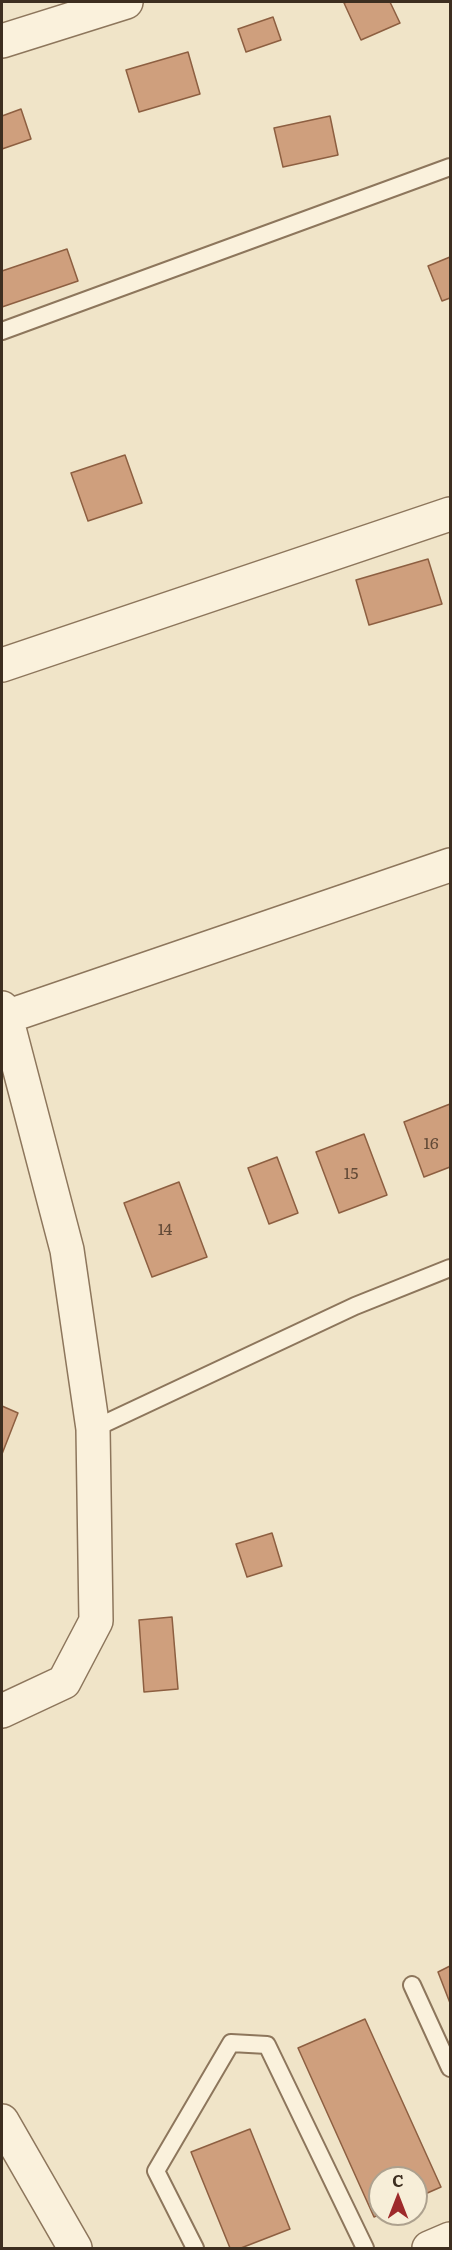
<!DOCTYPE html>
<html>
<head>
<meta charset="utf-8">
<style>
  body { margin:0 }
  #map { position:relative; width:452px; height:2250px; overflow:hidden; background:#f0e4c8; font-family:Literata,serif }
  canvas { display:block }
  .frame { position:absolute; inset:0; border:3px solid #3d2e20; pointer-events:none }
  .north { position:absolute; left:368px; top:2166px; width:60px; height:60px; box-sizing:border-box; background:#f7eed8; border:2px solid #ada18e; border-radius:50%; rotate:0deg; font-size:16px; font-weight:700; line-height:24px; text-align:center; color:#3d2e20 }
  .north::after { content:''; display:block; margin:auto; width:21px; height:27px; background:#9e2a2b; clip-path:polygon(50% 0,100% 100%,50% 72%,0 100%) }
</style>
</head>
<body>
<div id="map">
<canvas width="452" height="2250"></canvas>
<div class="frame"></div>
<div class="north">С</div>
</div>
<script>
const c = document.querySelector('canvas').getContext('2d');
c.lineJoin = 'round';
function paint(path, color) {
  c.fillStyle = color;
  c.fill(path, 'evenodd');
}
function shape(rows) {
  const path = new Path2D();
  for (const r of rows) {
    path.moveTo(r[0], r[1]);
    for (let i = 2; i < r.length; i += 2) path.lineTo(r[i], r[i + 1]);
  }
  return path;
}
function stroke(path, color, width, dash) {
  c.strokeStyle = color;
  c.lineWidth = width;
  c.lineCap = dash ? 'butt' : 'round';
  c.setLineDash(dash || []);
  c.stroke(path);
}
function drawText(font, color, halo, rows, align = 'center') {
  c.font = font + ' Literata,serif';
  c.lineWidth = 4.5;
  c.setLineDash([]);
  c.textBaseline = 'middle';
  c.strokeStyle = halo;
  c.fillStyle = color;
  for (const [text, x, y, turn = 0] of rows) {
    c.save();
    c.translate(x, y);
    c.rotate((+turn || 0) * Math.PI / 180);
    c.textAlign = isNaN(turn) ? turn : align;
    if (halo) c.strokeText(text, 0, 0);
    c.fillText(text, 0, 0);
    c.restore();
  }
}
const building = shape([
  [347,2,390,2,400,23,361,40,344,3,347,2],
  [273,17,281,40,246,52,238,29,273,17],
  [188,52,200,94,139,112,126,70,188,52],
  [21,109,31,139,2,149,2,116,21,109],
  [330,116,338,155,283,167,274,128,330,116],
  [67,249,78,281,2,307,2,271,67,249],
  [450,257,450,298,442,301,428,266,450,257],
  [125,455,142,503,88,521,71,473,125,455],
  [428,559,442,604,369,625,356,580,428,559],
  [450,1104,450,1167,424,1177,404,1122,450,1104],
  [364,1134,387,1195,339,1213,316,1152,364,1134],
  [277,1157,298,1213,269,1224,248,1168,277,1157],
  [179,1182,207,1257,152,1277,124,1203,179,1182],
  [2,1406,18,1413,2,1454,2,1406],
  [272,1533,282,1566,247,1577,236,1544,272,1533],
  [172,1617,178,1689,144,1692,139,1620,172,1617],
  [450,1966,450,2003,438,1972,450,1966],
  [365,2019,441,2187,416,2198,416,2178,380,2178,380,2214,374,2217,298,2048,365,2019],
  [250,2129,290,2229,241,2248,230,2248,191,2152,250,2129]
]);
const service = shape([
  [2,331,450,167],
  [93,1429,355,1306,450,1268],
  [412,1985,450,2068],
  [195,2248,156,2171,231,2043,267,2045,365,2248]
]);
const minor = shape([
  [2,41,126,2],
  [2,665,450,514],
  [2,1008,6,1017,67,1250,93,1429,96,1621,64,1682,2,1711],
  [6,1017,450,865],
  [2,2121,75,2248],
  [429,2248,450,2239]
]);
const numberNames = [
  ["16",431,1144],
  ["15",351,1174],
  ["14",165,1230]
];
paint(building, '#cf9f7d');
stroke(building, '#8d5f41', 1.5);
stroke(service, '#8d765c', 20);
stroke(minor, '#8d765c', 36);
stroke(service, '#faf1dc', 16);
stroke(minor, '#faf1dc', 33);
drawText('16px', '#624a37', null, numberNames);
</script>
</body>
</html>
